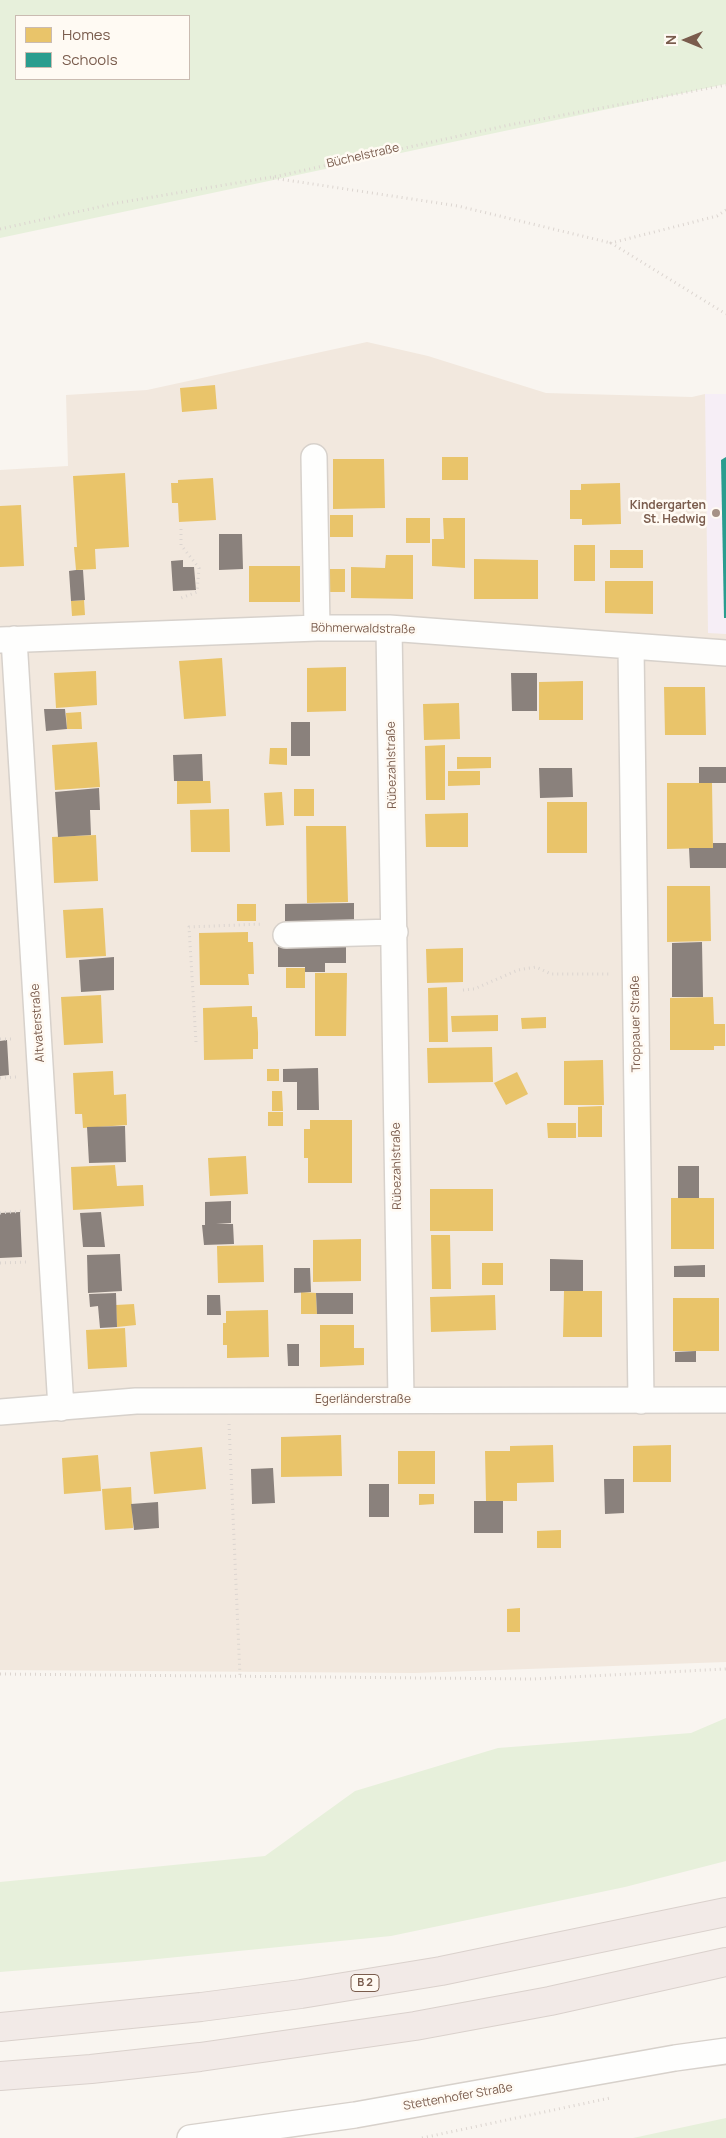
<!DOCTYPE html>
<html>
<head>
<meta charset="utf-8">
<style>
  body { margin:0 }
  #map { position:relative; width:726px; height:2138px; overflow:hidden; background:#f9f5f0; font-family:Manrope,sans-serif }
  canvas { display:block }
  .legend { position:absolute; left:15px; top:15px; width:175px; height:65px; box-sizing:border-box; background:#fffaf3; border:1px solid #cabbb1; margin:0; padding:6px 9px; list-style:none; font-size:15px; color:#7a5c4d }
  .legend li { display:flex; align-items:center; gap:10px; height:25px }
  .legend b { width:25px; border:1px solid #cabbb1 }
  .north { position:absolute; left:661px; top:15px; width:50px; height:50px; -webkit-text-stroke:4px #fffaf3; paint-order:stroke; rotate:270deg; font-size:14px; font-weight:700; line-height:20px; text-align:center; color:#7a5c4d }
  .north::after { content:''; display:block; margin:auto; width:18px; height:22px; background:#7a5c4d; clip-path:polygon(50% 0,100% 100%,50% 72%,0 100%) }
</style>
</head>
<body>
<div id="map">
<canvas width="726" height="2138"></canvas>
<ul class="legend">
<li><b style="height:14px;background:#e9c46a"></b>Homes</li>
<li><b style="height:14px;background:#2a9d8f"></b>Schools</li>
</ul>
<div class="north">N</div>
</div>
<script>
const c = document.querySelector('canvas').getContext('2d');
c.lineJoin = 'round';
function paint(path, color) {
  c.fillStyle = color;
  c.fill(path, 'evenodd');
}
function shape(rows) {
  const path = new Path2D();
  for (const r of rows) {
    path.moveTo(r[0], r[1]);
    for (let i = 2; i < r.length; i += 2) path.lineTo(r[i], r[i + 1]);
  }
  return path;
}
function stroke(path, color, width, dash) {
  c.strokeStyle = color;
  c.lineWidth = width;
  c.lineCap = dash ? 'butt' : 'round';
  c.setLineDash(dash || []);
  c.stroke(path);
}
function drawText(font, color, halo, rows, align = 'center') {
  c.font = font + ' Manrope,sans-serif';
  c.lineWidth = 5;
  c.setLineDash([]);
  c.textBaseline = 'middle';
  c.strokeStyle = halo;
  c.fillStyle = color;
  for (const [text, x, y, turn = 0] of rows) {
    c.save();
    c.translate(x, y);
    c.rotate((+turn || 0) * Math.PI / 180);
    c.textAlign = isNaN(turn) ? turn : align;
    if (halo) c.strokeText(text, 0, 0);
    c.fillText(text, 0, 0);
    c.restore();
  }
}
const residential = shape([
  [367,342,428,356,546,393,692,397,705,394,726,394,726,1662,415,1673,0,1670,0,470,68,466,66,395,147,390]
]);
const education = shape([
  [705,394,726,394,726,634,708,633]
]);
const green = shape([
  [0,0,726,0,726,84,0,238],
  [189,16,189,79,16,79,16,16],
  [726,1718,726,1861,625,1887,391,1936,137,1961,0,1972,0,1882,265,1856,355,1791,498,1748,691,1733],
  [726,2118,726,2138,633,2138]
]);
const homes = shape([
  [215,385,217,409,182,412,180,388],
  [442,457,468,457,468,480,442,480],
  [333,459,384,459,385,508,333,509],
  [125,473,129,547,95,549,96,569,76,570,74,547,77,547,73,476],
  [213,478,216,520,179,522,178,503,172,503,171,483,178,483,178,480],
  [620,483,621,524,582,525,582,519,570,519,570,490,581,490,581,484],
  [21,505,24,566,0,567,0,506],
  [330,515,353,515,353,537,330,537],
  [406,518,430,518,430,543,406,543],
  [443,518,465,518,465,568,432,566,432,539,444,539],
  [574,545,595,545,595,581,574,581],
  [610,550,643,550,643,568,610,568],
  [386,555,413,555,413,599,351,598,351,567,385,568],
  [474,559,538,560,538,599,474,599],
  [249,566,300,566,300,602,249,602],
  [323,569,345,569,345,592,322,592],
  [605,581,653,581,653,614,605,613],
  [84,600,85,615,72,616,71,601],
  [222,658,226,716,184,719,179,661],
  [346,667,346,711,307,712,307,668],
  [96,671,97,705,56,708,54,673],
  [583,681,583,720,539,720,539,682],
  [664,687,705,687,706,735,665,735],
  [459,703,460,739,424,740,423,704],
  [81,712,82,729,67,729,66,713],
  [97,742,100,787,55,790,52,745],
  [445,745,445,800,426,800,425,746],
  [270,748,287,748,287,765,269,764],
  [457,757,491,757,491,768,457,769],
  [448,771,480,771,480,785,448,786],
  [177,781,210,781,211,803,177,804],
  [667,783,712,783,713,848,667,849],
  [294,789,314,789,314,816,294,816],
  [282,792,284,825,266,826,264,793],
  [547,802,587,802,587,853,547,853],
  [229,809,230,852,191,852,190,810],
  [468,813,468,847,426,847,425,814],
  [306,826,346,826,348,902,307,903],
  [96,835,98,881,54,883,52,837],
  [667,886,710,886,711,941,667,942],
  [237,904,256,904,256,921,237,921],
  [103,908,106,956,66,958,63,910],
  [248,932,248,942,253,942,254,974,248,974,249,985,200,985,199,933],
  [463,948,463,982,427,983,426,949],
  [286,968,305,968,305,988,286,988],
  [315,973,347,973,346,1036,315,1036],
  [447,987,448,1042,429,1042,428,988],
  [101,995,103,1043,64,1045,61,997],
  [713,997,714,1024,725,1024,725,1046,714,1046,714,1050,670,1050,670,998],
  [252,1006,252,1017,257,1017,258,1033,258,1049,253,1049,253,1059,204,1060,203,1008],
  [498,1015,498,1031,452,1032,451,1016],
  [546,1017,546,1028,522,1029,521,1018],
  [492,1047,493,1082,428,1083,427,1048],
  [603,1060,604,1105,564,1105,564,1061],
  [267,1069,279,1069,279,1081,267,1081],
  [113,1071,114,1095,126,1094,127,1125,83,1128,82,1114,75,1114,73,1073],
  [517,1072,528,1094,506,1105,494,1083],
  [272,1091,282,1091,283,1111,272,1111],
  [602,1106,602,1137,578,1137,578,1107],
  [268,1112,283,1112,283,1126,268,1126],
  [310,1120,352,1120,352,1183,308,1183,308,1158,304,1158,304,1129,310,1129],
  [547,1123,576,1123,576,1138,548,1138],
  [246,1156,248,1194,210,1196,208,1158],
  [115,1165,117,1186,143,1185,144,1206,73,1210,71,1167],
  [430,1189,493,1189,493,1231,430,1231],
  [671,1198,714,1198,714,1249,671,1249],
  [431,1235,450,1235,451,1289,432,1289],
  [361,1239,361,1281,313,1282,313,1240],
  [263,1245,264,1282,218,1283,217,1246],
  [482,1263,503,1263,503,1285,482,1285],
  [564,1291,602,1291,602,1337,563,1337],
  [301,1292,316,1293,317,1314,301,1314],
  [495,1295,496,1330,431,1332,430,1297],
  [673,1298,719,1298,719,1351,673,1351],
  [134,1304,136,1325,117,1327,116,1305],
  [268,1310,269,1357,227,1358,227,1345,223,1345,223,1323,226,1323,226,1311],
  [320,1325,354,1325,354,1348,364,1348,364,1365,320,1367],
  [125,1328,127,1367,88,1369,86,1330],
  [341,1435,342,1476,281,1477,281,1437],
  [553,1445,554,1482,517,1483,517,1501,486,1501,485,1451,510,1451,510,1446],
  [671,1445,671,1482,633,1482,633,1446],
  [202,1447,206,1489,154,1494,150,1452],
  [398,1451,435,1451,435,1484,398,1484],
  [98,1455,101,1491,64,1494,62,1458],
  [131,1487,133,1528,105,1530,102,1489],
  [419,1494,434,1494,434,1504,419,1505],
  [561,1530,561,1548,537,1548,537,1531],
  [520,1608,520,1632,507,1632,507,1609]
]);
const schools = shape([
  [726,457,726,618,724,618,721,460]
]);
const industry = shape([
  [219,534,242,534,243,569,219,570],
  [183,560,183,567,194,567,196,590,173,591,171,561],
  [76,570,83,570,85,600,71,601,69,571],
  [511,673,537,673,537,711,512,711],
  [44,709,65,709,67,729,46,731],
  [291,722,310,722,310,756,291,756],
  [202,754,203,781,174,781,173,755],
  [699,767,726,767,726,783,699,783],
  [539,768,572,768,573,797,540,798],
  [99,788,100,810,90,810,91,835,58,837,55,792],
  [713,843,726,843,726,868,690,868,689,848,713,848],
  [354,903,354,922,285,922,285,904],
  [346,940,346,963,325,963,325,972,305,972,305,967,278,967,278,947,305,947],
  [702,942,703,997,672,997,672,943],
  [114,957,114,990,81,992,79,960],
  [7,1040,9,1075,0,1076,0,1041],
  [318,1068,319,1110,297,1110,297,1082,283,1082,283,1069],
  [125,1126,126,1162,89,1163,87,1127],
  [678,1166,699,1166,699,1198,678,1198],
  [231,1201,231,1223,216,1224,233,1224,234,1244,204,1245,202,1225,205,1225,205,1202],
  [20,1212,22,1257,0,1258,0,1213],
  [101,1212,105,1247,83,1247,80,1213],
  [120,1254,122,1291,88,1293,87,1255],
  [550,1259,583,1260,583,1291,550,1291],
  [705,1265,705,1277,674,1277,674,1266],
  [294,1268,310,1268,311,1292,294,1293],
  [116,1293,117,1327,100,1328,98,1306,90,1307,89,1294],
  [316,1293,353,1293,353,1314,317,1314],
  [207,1295,220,1295,221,1315,207,1315],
  [287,1344,299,1344,299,1366,288,1366],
  [696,1351,696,1362,675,1362,675,1352],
  [273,1468,275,1503,252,1504,251,1469],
  [604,1479,624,1479,624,1513,605,1514],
  [369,1484,389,1484,389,1517,369,1517],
  [474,1501,503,1501,503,1533,474,1533],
  [158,1502,159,1528,134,1530,131,1504]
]);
const path = shape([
  [273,178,458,206,611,243],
  [726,210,717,216,611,243,726,314],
  [0,229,117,203,278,176,509,125,726,85],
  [181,529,181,545,199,568,197,592,181,598],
  [463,990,474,989,518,970,536,967,551,974,610,974],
  [0,1039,14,1039],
  [196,1042,189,927,263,924],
  [0,1078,17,1077],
  [0,1213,24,1211],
  [0,1263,27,1262],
  [229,1424,240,1676],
  [0,1674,533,1679,726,1669],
  [422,2138,610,2098]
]);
const minor = shape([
  [314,457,317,628],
  [389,628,401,1400],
  [14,639,61,1408],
  [0,640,317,628,389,628,726,653],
  [631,647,641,1401],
  [286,935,395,932],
  [0,1412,136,1401,726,1400],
  [190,2138,355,2115,675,2058,726,2051]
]);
const highway = shape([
  [0,2027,201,2007,301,1994,441,1971,726,1912],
  [0,2076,91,2069,200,2057,415,2026,550,2001,726,1962]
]);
const markers = [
  [716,513,5,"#a69286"]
];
const shields = [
  [365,1983,28]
];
const shieldNames = [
  ["B 2",365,1983]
];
const streetNames = [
  ["Büchelstraße",363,156,-13],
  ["Böhmerwaldstraße",363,629,1],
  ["Rübezahlstraße",392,765,-91],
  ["Altvaterstraße",38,1023,-94],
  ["Troppauer Straße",636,1024,-91],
  ["Rübezahlstraße",397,1166,-91],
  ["Egerländerstraße",363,1400],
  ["Stettenhofer Straße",458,2097,-10]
];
const poiNames = [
  ["Kindergarten",706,506],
  ["St. Hedwig",706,520]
];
paint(residential, '#f2e8de');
paint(education, '#f6eef6');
paint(green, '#e7f0db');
paint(homes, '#e9c46a');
paint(schools, '#2a9d8f');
paint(industry, '#8a817c');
stroke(minor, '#d7d1cb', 28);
stroke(highway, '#dad1cc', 30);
stroke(path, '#dcd5d0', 3, [1, 4]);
stroke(minor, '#fefefd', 25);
stroke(highway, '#f2eae7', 28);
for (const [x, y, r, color] of markers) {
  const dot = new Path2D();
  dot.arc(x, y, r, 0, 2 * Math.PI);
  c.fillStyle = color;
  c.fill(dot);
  stroke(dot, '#fffaf3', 2);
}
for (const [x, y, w] of shields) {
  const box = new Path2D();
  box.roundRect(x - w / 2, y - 8.5, w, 17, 4);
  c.fillStyle = '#fffaf3';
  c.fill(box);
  stroke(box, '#7a5c4d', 1);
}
drawText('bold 11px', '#7a5c4d', null, shieldNames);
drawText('12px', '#7a5c4d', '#fffaf3', streetNames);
drawText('bold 12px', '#7a5c4d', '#fffaf3', poiNames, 'right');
</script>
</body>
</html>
